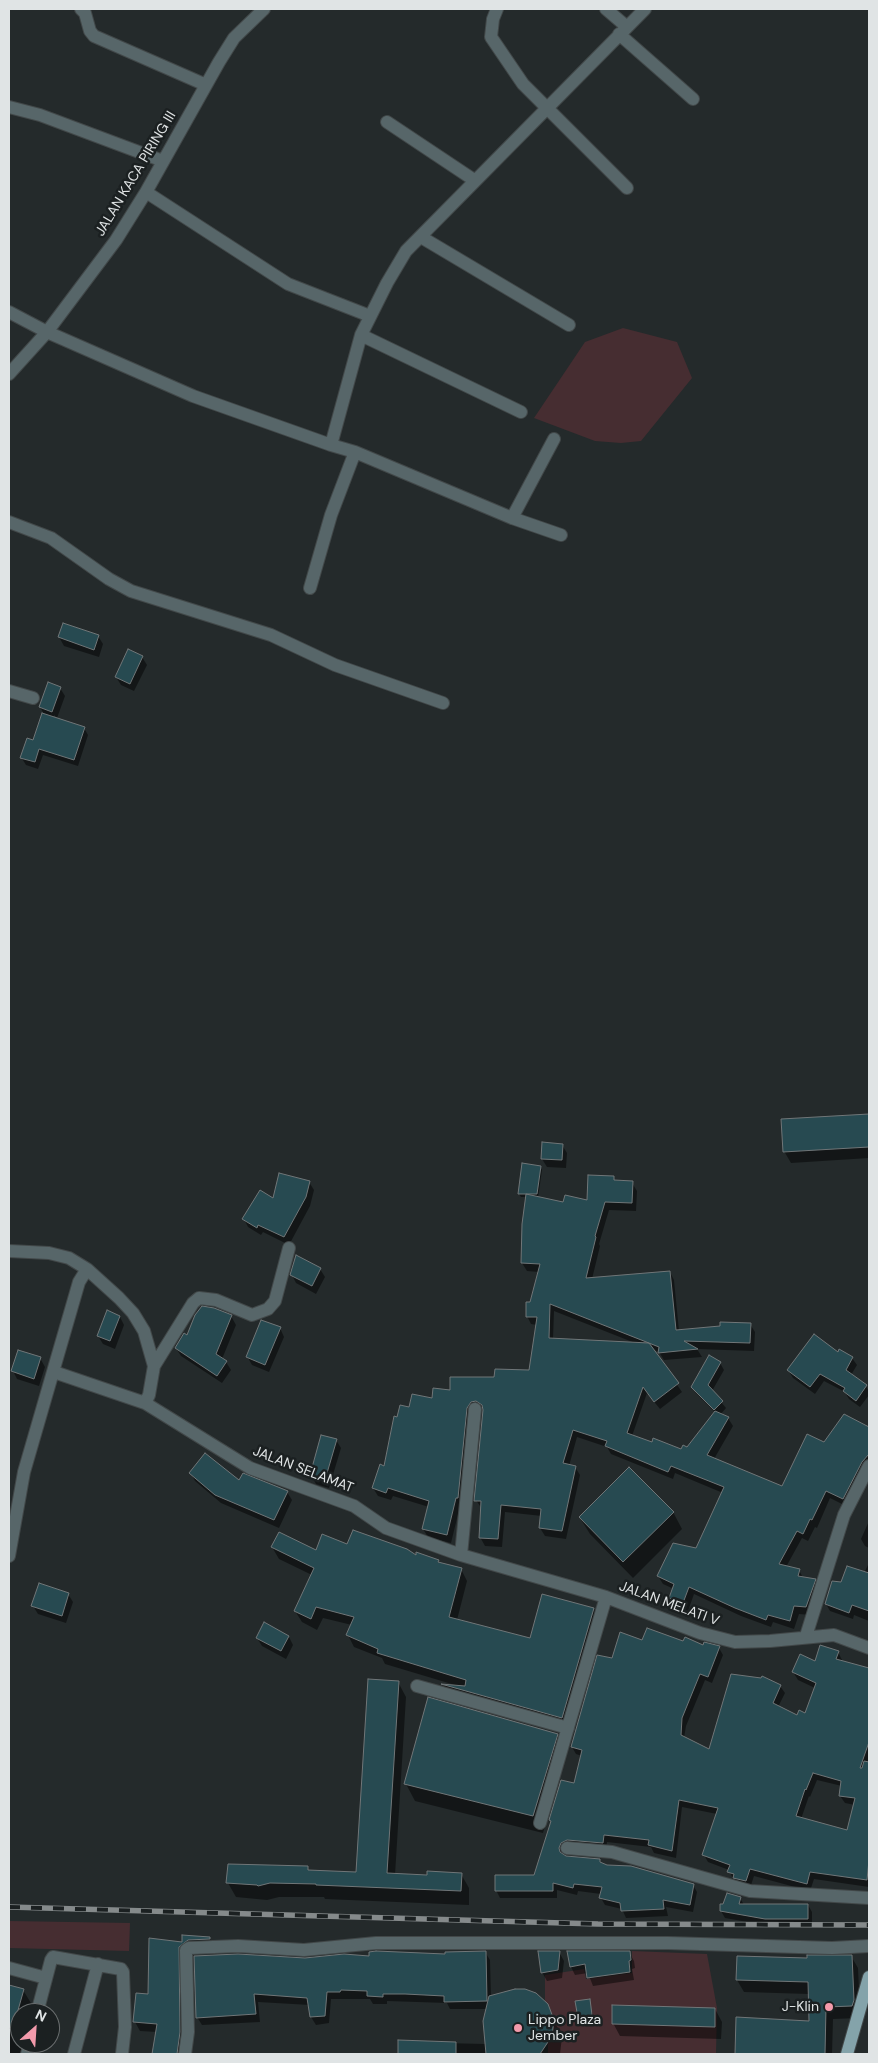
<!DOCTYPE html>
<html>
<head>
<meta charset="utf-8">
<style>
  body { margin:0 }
  #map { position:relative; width:878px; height:2063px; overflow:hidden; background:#242a2b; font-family:"DM Sans",sans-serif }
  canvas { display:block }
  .frame { position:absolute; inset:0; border:10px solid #e0e4e5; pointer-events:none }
  .north { position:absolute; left:10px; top:2003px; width:50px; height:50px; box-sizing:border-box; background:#1b2021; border:1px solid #6a6e6f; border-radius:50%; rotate:26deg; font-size:14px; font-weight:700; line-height:20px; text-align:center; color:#e0e4e5 }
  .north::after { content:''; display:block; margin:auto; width:18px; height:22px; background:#f39aab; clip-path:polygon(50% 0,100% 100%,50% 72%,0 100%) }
</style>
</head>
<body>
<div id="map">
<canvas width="878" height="2063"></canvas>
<div class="frame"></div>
<div class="north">N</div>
</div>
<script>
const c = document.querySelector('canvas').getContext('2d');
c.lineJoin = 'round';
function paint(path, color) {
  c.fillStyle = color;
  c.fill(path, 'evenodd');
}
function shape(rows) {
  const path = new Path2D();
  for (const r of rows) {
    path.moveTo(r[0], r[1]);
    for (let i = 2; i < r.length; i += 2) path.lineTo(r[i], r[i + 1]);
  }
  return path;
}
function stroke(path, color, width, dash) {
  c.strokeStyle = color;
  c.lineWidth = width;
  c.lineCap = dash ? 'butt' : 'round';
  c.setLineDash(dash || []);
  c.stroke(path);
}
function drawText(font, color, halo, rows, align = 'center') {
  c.font = font + ' "DM Sans",sans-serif';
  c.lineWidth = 5;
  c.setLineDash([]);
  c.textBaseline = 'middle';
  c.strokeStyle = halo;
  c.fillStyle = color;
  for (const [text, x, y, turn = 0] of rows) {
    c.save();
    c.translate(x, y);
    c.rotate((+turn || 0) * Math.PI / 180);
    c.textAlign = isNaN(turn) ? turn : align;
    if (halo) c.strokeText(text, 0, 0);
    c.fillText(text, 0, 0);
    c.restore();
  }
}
const green = shape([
  [623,328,677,342,692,378,641,441,621,443,595,441,534,418,585,342],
  [9,1921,130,1923,129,1951,9,1948],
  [632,1951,707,1954,717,2008,716,2054,548,2054,548,2044,552,2036,554,2020,545,2002,545,1975,584,1969,586,1979,632,1973]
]);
const shadow = shape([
  [98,636,103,644,99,657,64,646,59,637],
  [142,657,147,665,134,691,121,685,116,677],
  [60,688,65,696,57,718,54,715,54,719,84,728,88,735,78,766,43,755,38,769,26,765,21,757,34,742,45,716,40,707],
  [869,1115,869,1158,791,1163,784,1151,782,1120],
  [562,1145,567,1153,566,1168,547,1167,542,1159],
  [540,1167,542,1170,538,1198,564,1203,588,1201,613,1178,615,1182,632,1183,637,1191,636,1211,609,1210,599,1244,600,1246,592,1279,670,1272,674,1280,679,1331,750,1324,755,1332,754,1351,697,1349,702,1357,664,1360,659,1352,652,1349,682,1392,660,1409,647,1393,632,1436,682,1451,687,1448,715,1412,696,1393,692,1387,709,1357,720,1363,724,1370,712,1391,726,1408,720,1415,728,1418,733,1426,714,1459,783,1487,824,1443,844,1416,869,1428,869,1468,848,1507,830,1498,817,1528,815,1527,808,1541,802,1538,786,1567,799,1570,803,1578,815,1580,819,1588,811,1615,799,1614,794,1629,773,1622,771,1627,741,1616,694,1594,688,1611,675,1606,670,1597,674,1589,663,1584,658,1576,697,1550,723,1493,675,1473,673,1479,611,1454,607,1447,577,1437,569,1466,575,1467,580,1475,566,1539,545,1536,540,1528,542,1516,505,1512,502,1547,485,1546,480,1537,482,1509,476,1500,484,1410,482,1409,476,1410,460,1506,451,1543,428,1537,423,1529,429,1507,393,1496,391,1500,378,1496,373,1488,385,1467,398,1418,410,1409,452,1392,495,1379,530,1371,537,1325,531,1324,527,1316,539,1272,527,1271,522,1263,527,1197,521,1197,519,1194],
  [554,1311,635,1343,553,1339],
  [309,1182,314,1190,310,1206,289,1245,263,1232,261,1235,248,1227,244,1219,274,1200],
  [320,1269,325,1277,316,1294,296,1283,292,1275],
  [231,1316,236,1325,222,1359,226,1362,231,1370,222,1383,181,1356,176,1348,188,1336],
  [120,1317,124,1325,115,1349,103,1344,98,1336],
  [280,1328,284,1337,269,1372,252,1365,247,1356],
  [838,1354,852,1358,857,1365,851,1375,866,1386,869,1392,869,1395,860,1407,849,1399,845,1392,824,1381,815,1394,793,1378,788,1370],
  [40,1358,45,1367,39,1386,17,1379,13,1371],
  [336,1440,341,1448,329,1488,316,1484,311,1475],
  [316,1476,331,1481,331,1483,316,1479],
  [191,1473,287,1492,292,1500,279,1528,221,1503,195,1481],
  [673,1512,682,1529,633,1578,590,1534,580,1518],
  [869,1521,869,1548,865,1546,861,1539],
  [347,1546,438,1561,440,1564,461,1569,467,1581,457,1620,530,1639,594,1609,600,1620,568,1729,449,1695,443,1686,455,1685,385,1664,382,1658,354,1647,348,1635,352,1625,323,1618,317,1630,302,1622,295,1611,312,1575,279,1559,272,1547,316,1552],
  [869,1563,869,1621,854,1615,853,1619,830,1611,826,1604,842,1583,864,1573],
  [68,1594,73,1602,66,1623,38,1614,33,1606],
  [289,1637,293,1645,286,1659,262,1646,257,1638],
  [643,1641,684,1643,719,1648,723,1655,712,1683,705,1680,686,1726,684,1738,710,1751,780,1686,785,1693,778,1707,797,1717,805,1715,815,1688,798,1680,793,1672,838,1652,842,1660,842,1662,869,1669,869,1760,866,1770,869,1771,869,1887,814,1879,810,1891,754,1876,750,1888,739,1885,736,1880,733,1879,729,1870,708,1862,704,1855,717,1814,682,1807,676,1858,654,1853,651,1847,607,1842,606,1850,564,1850,563,1855,565,1857,600,1860,602,1864,693,1885,697,1892,693,1912,666,1907,668,1916,626,1918,622,1909,605,1905,601,1898,601,1894,578,1891,577,1895,557,1890,557,1898,500,1898,496,1890,535,1876,575,1784,582,1756,576,1754,572,1747,613,1660],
  [817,1780,842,1786,840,1796,845,1803,855,1805,848,1832,801,1819,809,1796,810,1797],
  [398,1682,406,1697,395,1875,461,1874,469,1888,469,1905,325,1899,324,1897,279,1897,267,1900,236,1897,228,1883,307,1868,309,1871,357,1873],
  [557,1735,567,1751,543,1833,415,1801,406,1784],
  [740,1898,744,1905,808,1905,812,1912,812,1926,770,1926,725,1918,721,1911],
  [183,1937,209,1938,215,1947,183,1956,183,2054,153,2054,157,2032,140,2031,135,2022,150,1996,150,1940,183,1943],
  [485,1952,490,1960,491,1997,547,2005,562,2037,560,2054,399,2054,399,2042,486,2044,487,2009,450,2009,447,2003,387,2001,387,2004,373,2004,370,1999,331,1999,329,2023,316,2025,311,2017,310,2005,258,2002,260,2022,202,2025,197,2017,305,1959,446,1956],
  [559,1952,564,1961,562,1978,547,1981,542,1972],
  [568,1952,629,1952,634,1961,635,1968,632,1969,634,1980,593,1986,588,1973,575,1975,571,1967],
  [851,1956,858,1968,860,2013,859,2018,833,2019,832,2054,736,2054,738,2018,810,2022,809,1994,744,1992,737,1980,738,1957,808,1959],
  [9,1986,23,1990,34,2008,32,2013,20,2013,20,2043,25,2043,22,2054,9,2054],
  [589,2000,594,2019,581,2021,579,2017],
  [715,2009,722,2022,721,2039,620,2036,613,2023]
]);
const building = shape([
  [63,623,99,635,94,650,58,637,63,623],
  [128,649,143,656,130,684,115,677,128,649],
  [48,682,61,687,52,712,39,707,48,682],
  [42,713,85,727,74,760,39,749,35,762,20,758,27,738,33,740,42,713],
  [869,1114,869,1147,783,1152,781,1119,869,1114],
  [542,1142,563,1144,562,1160,541,1159,542,1142],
  [522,1163,541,1166,537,1194,518,1194,522,1163],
  [279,1173,310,1181,306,1197,284,1237,258,1225,257,1228,242,1219,260,1190,273,1198,279,1173],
  [588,1175,614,1176,614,1180,633,1181,632,1203,605,1202,595,1236,596,1237,586,1278,670,1271,676,1330,720,1326,720,1322,751,1323,750,1343,684,1341,698,1349,658,1353,659,1347,550,1304,549,1338,649,1343,679,1383,654,1402,643,1387,627,1433,652,1442,653,1438,681,1449,683,1445,687,1447,715,1411,729,1417,707,1455,782,1486,807,1434,824,1442,844,1414,869,1427,869,1454,862,1462,843,1499,826,1491,812,1520,810,1519,803,1534,797,1531,779,1564,800,1569,798,1576,816,1579,806,1607,794,1606,790,1621,768,1615,766,1620,735,1608,689,1587,683,1603,669,1598,674,1584,657,1576,673,1543,696,1548,724,1487,671,1466,668,1472,605,1446,607,1441,573,1430,563,1463,576,1466,562,1531,539,1528,541,1509,501,1505,498,1539,479,1538,481,1501,474,1501,483,1410,482,1405,476,1401,471,1402,467,1408,458,1498,456,1498,447,1535,422,1529,429,1501,388,1488,386,1493,372,1488,380,1464,384,1466,394,1416,397,1417,400,1405,409,1407,412,1394,432,1398,433,1388,450,1390,450,1377,494,1377,495,1369,529,1370,537,1317,526,1317,526,1302,530,1302,540,1264,521,1263,522,1224,526,1194,563,1202,565,1195,587,1200,588,1175],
  [296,1255,321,1268,312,1286,290,1275,296,1255],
  [202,1306,214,1308,232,1315,216,1354,227,1361,217,1376,175,1348,184,1333,187,1335,195,1315,202,1306],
  [107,1310,120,1316,110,1341,97,1336,107,1310],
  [261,1320,281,1327,265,1365,246,1357,261,1320],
  [814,1334,838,1352,839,1349,853,1357,846,1370,867,1385,856,1401,843,1391,845,1388,820,1374,810,1387,787,1370,814,1334],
  [18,1350,41,1357,34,1379,11,1371,18,1350],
  [709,1355,721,1362,708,1385,723,1401,714,1410,691,1387,709,1355],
  [321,1435,337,1439,325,1480,310,1475,321,1435],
  [205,1453,239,1480,243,1473,288,1491,274,1520,215,1495,189,1473,205,1453],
  [629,1467,674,1512,623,1562,579,1517,629,1467],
  [353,1530,407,1549,416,1555,416,1552,439,1560,438,1562,462,1568,449,1617,530,1638,542,1594,594,1608,562,1718,441,1684,465,1686,466,1680,377,1653,378,1649,346,1635,354,1617,316,1607,311,1619,294,1611,314,1568,271,1547,279,1532,316,1550,322,1534,347,1544,353,1530],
  [847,1566,869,1573,869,1611,852,1605,849,1613,825,1604,832,1581,841,1582,847,1566],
  [39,1583,69,1593,62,1616,31,1606,39,1583],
  [264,1622,289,1636,281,1651,256,1638,264,1622],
  [647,1628,683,1641,685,1637,703,1645,704,1642,720,1646,708,1677,700,1674,682,1718,681,1735,709,1749,731,1674,761,1678,762,1676,781,1685,773,1703,797,1715,799,1710,805,1713,816,1683,792,1672,800,1654,815,1661,820,1645,839,1651,836,1659,869,1668,869,1742,860,1768,862,1768,864,1761,869,1762,869,1860,867,1880,810,1872,807,1884,750,1869,746,1881,733,1878,734,1874,727,1872,730,1865,702,1855,718,1808,679,1800,672,1851,648,1845,649,1840,604,1835,603,1843,567,1840,561,1843,559,1848,560,1852,566,1856,600,1859,600,1862,607,1865,631,1866,694,1884,690,1905,663,1900,664,1909,621,1911,620,1903,599,1898,602,1887,574,1884,573,1888,553,1883,553,1891,495,1891,495,1875,534,1875,551,1821,549,1820,561,1780,574,1783,582,1750,571,1747,597,1655,612,1658,620,1632,642,1640,647,1628],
  [813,1773,841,1781,839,1796,855,1798,847,1830,796,1816,805,1789,806,1790,813,1773],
  [368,1679,399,1681,387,1873,427,1875,427,1871,462,1873,461,1891,316,1885,316,1884,270,1883,258,1886,257,1885,226,1883,228,1864,308,1866,308,1870,356,1872,368,1679],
  [428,1697,558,1734,533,1816,404,1784,428,1697],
  [727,1893,741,1897,739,1904,808,1904,808,1919,765,1919,720,1911,720,1904,723,1904,727,1893],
  [182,1935,210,1937,210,1939,188,1940,179,1947,180,2032,177,2054,152,2054,157,2024,133,2022,136,1993,148,1994,149,1938,182,1942,182,1935],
  [376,1951,445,1954,445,1952,486,1951,487,2001,444,2002,444,1996,405,1994,383,1994,383,1997,367,1996,367,1991,341,1990,340,1992,327,1992,325,2016,310,2017,307,1998,254,1994,256,2014,196,2018,194,1956,238,1954,305,1958,344,1954,369,1956,369,1952,376,1951],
  [538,1951,560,1951,558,1970,541,1973,538,1951],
  [567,1951,630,1951,631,1960,629,1961,630,1972,587,1978,585,1964,570,1967,567,1951],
  [807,1955,852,1955,854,2000,852,2006,826,2007,825,2054,735,2054,736,2017,809,2021,808,1982,736,1980,737,1956,807,1958,807,1955],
  [9,1985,24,1989,13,2028,9,2027,9,1985],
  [515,1989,525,1989,536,1993,548,2004,554,2020,552,2036,540,2054,486,2054,483,2021,489,1996,515,1989],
  [590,1999,592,2015,578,2018,575,2001,590,1999],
  [612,2005,715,2008,715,2027,612,2024,612,2005],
  [398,2040,456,2042,456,2054,398,2054,398,2040]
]);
const minor = shape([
  [81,9,85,13,90,31,94,36,206,85],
  [497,9,493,19,491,37,523,84,627,188],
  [606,9,627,27],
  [619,34,693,99],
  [9,107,40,115,163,161],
  [387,122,474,180],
  [146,192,288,284,370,316],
  [421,237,569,325],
  [9,312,47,332,193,396,331,445,355,452,512,518,561,535],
  [361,335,521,412],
  [9,374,47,332,116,240,146,192,219,62,234,38,264,9],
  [331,445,361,335,387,283,406,251,645,9],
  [512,518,554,439],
  [9,522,51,538,109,579,131,591,271,635,335,665,443,703],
  [310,588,331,515,355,452],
  [9,691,33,698],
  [9,1251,49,1253,69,1258,87,1269,79,1282,24,1472,9,1556],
  [87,1269,119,1298,133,1313,144,1331,154,1366,149,1395,145,1403],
  [154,1366,193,1303,199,1298,216,1300,252,1315,268,1309,275,1301,289,1248],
  [54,1372,145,1403,250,1468,354,1506,386,1528,461,1555,606,1597,700,1633,735,1642,770,1641,834,1635,869,1648],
  [461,1555,475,1409],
  [806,1636,844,1515,869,1466],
  [417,1686,568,1728],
  [540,1823,606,1597],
  [567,1848,612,1852,750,1891,869,1898],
  [9,1968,46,1978],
  [37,2013,51,1960,53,1957,121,1969,123,1972,125,2027,122,2054],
  [27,2054,30,2043],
  [74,2054,98,1964],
  [185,2054,188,2032,186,1950,189,1948,238,1946,304,1950,376,1943,668,1943,832,1948,869,1946]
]);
const major = shape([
  [847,2054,869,1977]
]);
const rail = shape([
  [9,1907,598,1924,869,1925]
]);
const markers = [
  [829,2007,5,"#f39aab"],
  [518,2028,5,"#f39aab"]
];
const streetNames = [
  ["JALAN KACA PIRING III",136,174,-59],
  ["JALAN SELAMAT",303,1470,21],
  ["JALAN MELATI V",669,1604,20]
];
const poiNames = [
  ["J-Klin",819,2007],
  ["Lippo Plaza",528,2020,"left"],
  ["Jember",528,2036,"left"]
];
paint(green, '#462d31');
paint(shadow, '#0007');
paint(building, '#274a51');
stroke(building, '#707678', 1);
stroke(minor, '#424849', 14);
stroke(major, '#424849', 14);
stroke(minor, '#576669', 12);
stroke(major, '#84a3aa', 12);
stroke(rail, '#858a8b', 5.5);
stroke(rail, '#1b2021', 4, [11]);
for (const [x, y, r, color] of markers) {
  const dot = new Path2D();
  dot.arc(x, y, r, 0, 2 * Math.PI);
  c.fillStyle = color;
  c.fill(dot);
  stroke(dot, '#1b2021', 2);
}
drawText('14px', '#e0e4e5', '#1b2021', streetNames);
drawText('14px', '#e0e4e5', '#1b2021', poiNames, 'right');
</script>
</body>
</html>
